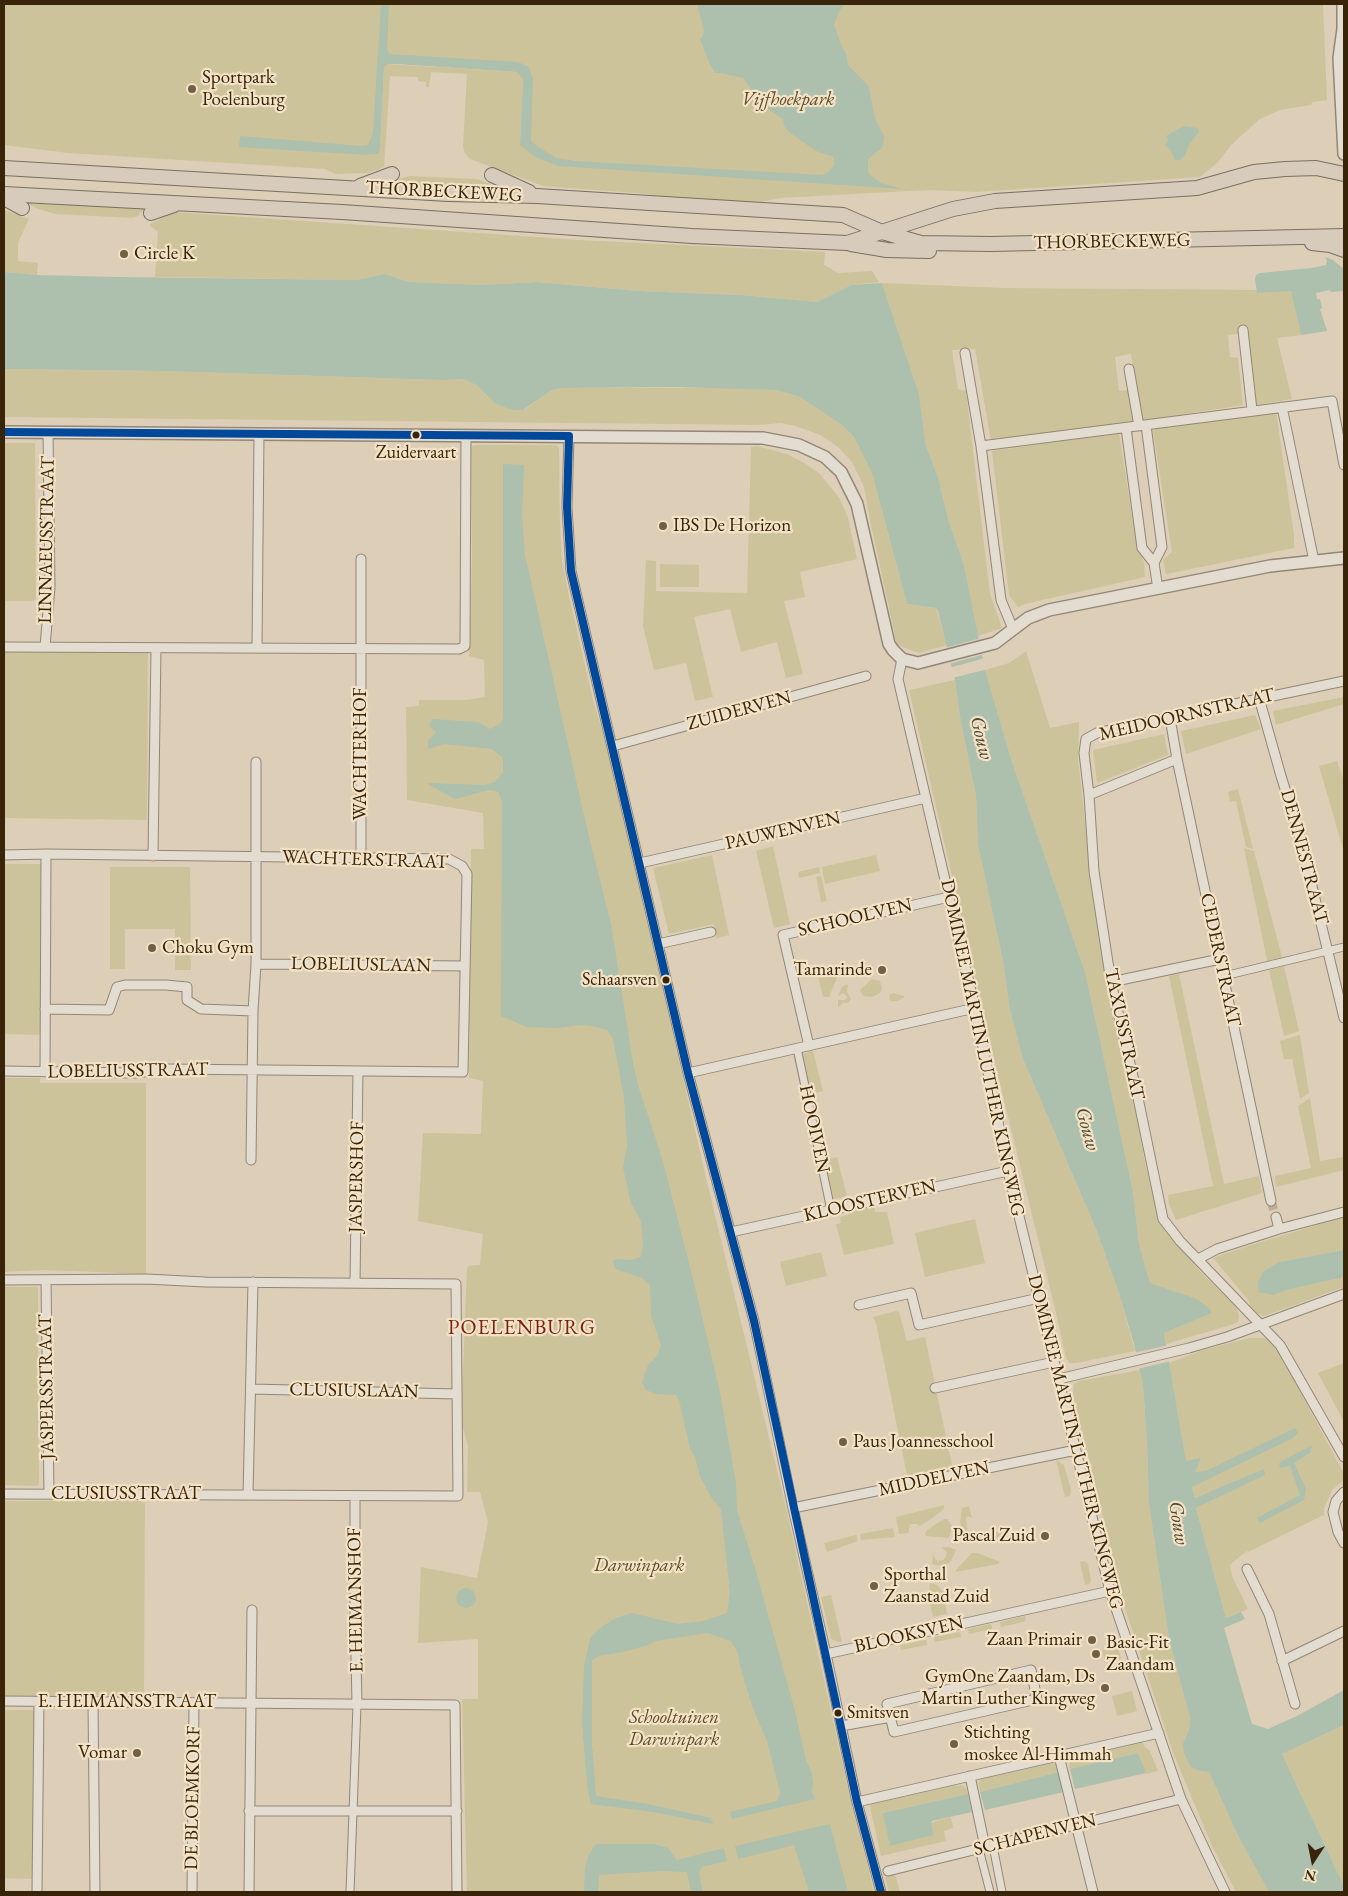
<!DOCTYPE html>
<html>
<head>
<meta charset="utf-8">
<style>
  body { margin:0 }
  #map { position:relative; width:1348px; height:1896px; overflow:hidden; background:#ddceb7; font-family:"EB Garamond",serif }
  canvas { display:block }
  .frame { position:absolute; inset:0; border:5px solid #382408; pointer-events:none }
  .north { position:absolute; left:1288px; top:1836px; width:50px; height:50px; -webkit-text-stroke:4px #f3e2c6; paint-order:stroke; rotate:191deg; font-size:14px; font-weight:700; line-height:20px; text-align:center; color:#382408 }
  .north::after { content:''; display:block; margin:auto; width:18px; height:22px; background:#382408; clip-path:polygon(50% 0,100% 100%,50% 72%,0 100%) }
</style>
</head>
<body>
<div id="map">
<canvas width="1348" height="1896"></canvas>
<div class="frame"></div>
<div class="north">N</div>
</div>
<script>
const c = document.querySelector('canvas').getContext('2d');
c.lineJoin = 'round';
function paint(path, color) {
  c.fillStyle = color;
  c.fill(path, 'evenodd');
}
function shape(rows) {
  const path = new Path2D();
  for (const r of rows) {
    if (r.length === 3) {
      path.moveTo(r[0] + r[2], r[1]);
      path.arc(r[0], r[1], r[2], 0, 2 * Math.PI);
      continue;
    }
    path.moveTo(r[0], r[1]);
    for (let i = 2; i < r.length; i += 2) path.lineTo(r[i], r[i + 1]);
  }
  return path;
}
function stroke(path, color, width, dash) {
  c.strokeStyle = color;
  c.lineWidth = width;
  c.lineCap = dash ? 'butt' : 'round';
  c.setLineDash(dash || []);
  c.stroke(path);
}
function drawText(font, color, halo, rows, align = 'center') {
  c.font = font + ' "EB Garamond",serif';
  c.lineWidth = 4.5;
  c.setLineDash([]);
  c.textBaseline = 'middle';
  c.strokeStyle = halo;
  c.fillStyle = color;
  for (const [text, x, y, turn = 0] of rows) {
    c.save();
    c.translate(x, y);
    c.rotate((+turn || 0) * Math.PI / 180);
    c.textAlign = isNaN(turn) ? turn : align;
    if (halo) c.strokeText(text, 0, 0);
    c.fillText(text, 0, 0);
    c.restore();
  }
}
const green = shape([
  [4,4,1323,4,1327,100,1312,102,1311,105,1280,110,1260,119,1232,144,1218,162,1200,177,976,192,929,190,780,198,747,205,688,201,648,194,543,186,470,159,465,153,463,147,467,74,431,72,429,87,426,87,426,82,418,81,418,77,390,76,384,167,368,173,335,174,325,169,68,153,4,145],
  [382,58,526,71,520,145,523,79,517,72,388,64,384,67,380,150,378,154,363,155,240,146,241,138,374,149],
  [410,176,477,179,491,184,487,189,394,183,393,180],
  [28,201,145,209,136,217,131,218,56,214,38,209,30,205],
  [4,210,29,219,18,243,18,261,38,263,37,275,4,272],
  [173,212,580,240,825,252,824,265,838,273,872,271,879,282,851,285,817,302,741,295,638,291,537,282,483,285,409,282,385,274,356,280,155,277,158,232,149,225],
  [882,283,1004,288,1257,290,1258,293,1291,290,1301,335,1277,338,1292,399,1256,405,1245,333,1228,335,1230,357,1238,358,1243,405,1148,420,1142,419,1131,354,1115,357,1119,391,1128,390,1133,421,991,441,975,349,952,350,958,389,966,391,990,594,1002,628,978,636,964,565,949,522,938,477,926,446,919,394],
  [4,369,162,371,443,380,464,379,476,385,488,397,513,410,524,410,552,390,560,388,736,388,776,390,800,397,842,425,854,437,872,473,907,604,936,608,947,645,919,653,897,645,870,520,864,487,852,462,838,447,820,435,796,426,781,423,760,425,4,417],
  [1276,411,1294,535,1294,548,1166,574,1163,560,1172,552,1153,431,1158,427],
  [1119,433,1137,548,1144,562,1145,577,1029,603,1018,607,1009,595,992,451],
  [4,443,35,443,36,599,32,601,4,601],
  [474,445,556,445,559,448,560,526,562,560,569,596,593,700,605,740,707,1182,785,1503,847,1784,874,1892,467,1892,462,1699,478,1699,478,1639,418,1643,421,1567,477,1578,488,1522,480,1492,467,1492,468,1446,461,1421,467,1269,468,1266,480,1265,483,1234,418,1221,423,1133,481,1134,483,1081,469,1078,471,849,484,849,483,813,407,800,406,707,419,706,419,700,467,700,485,697,484,660,469,656,472,559,471,447],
  [757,446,787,454,806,464,820,474,840,499,848,518,857,559,800,572,805,597,784,601,803,674,786,678,777,642,741,652,730,609,694,617,713,697,695,701,686,663,654,670,643,626,646,560,656,561,656,591,747,593,751,447],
  [660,564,699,565,699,587,660,587],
  [1026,651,1050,728,1079,722,1078,758,1094,904,1102,949,1127,1051,1144,1158,1158,1214,1171,1237,1201,1272,1231,1302,1237,1309,1239,1316,1238,1322,1234,1324,1166,1344,1164,1333,1211,1313,1208,1307,1195,1298,1150,1283,1139,1244,1133,1191,1085,972,1012,762,985,670,1009,663],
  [4,652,148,653,147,820,4,818],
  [955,680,960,717,976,796,978,845,1003,961,1010,1011,1023,1059,1096,1229,1118,1290,1135,1351,1076,1363,1069,1363,1066,1358,1057,1317,1001,1088,909,690],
  [1344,697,1344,704,1276,725,1273,711],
  [1255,715,1261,729,1186,754,1181,731],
  [1164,734,1168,755,1097,783,1093,750],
  [1337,761,1344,781,1344,852,1319,766],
  [1238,789,1253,849,1246,847,1236,801,1230,802,1228,792],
  [773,846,790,924,774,928,756,851],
  [1244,848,1254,851,1283,961,1268,965],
  [712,855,729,935,716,938,714,924,669,934,653,868],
  [876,855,880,871,825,884,822,867],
  [4,864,41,864,42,1035,4,1034],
  [110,867,190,867,191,970,175,970,175,929,125,929,125,969,110,969],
  [819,867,820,873,799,878,798,872],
  [821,876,827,901,821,902,816,877],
  [874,965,868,971,851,974,848,972,850,967,851,970],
  [1284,966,1299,1031,1284,1036,1269,970],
  [840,971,829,997,823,997,818,976],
  [1179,974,1224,1184,1259,1176,1262,1193,1176,1220,1169,1204,1168,1195,1213,1186,1169,976],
  [872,979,880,981,882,989,880,993,873,997,863,996,860,990],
  [846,984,848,985,847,992,851,999,848,1003,843,1003,838,1008,838,1000,845,1000,847,997,844,993,838,996,842,987],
  [893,993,904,996,905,997,897,1001,890,1001,889,995],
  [1300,1035,1309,1093,1300,1099,1292,1059,1284,1059,1280,1041],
  [813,1051,823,1091,803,1096,793,1056],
  [4,1078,40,1078,40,1083,146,1083,146,1274,46,1270,4,1272],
  [1310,1098,1320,1161,1344,1157,1344,1170,1276,1187,1275,1176,1311,1168,1298,1106],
  [837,1157,847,1196,828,1201,818,1162],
  [874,1204,875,1212,887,1212,894,1244,844,1255,836,1224,841,1223,840,1217,848,1215,847,1210],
  [1344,1217,1344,1250,1279,1262,1272,1295,1287,1290,1344,1277,1344,1287,1264,1316,1256,1313,1250,1307,1249,1301,1213,1258,1257,1243],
  [975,1219,985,1263,925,1277,915,1233],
  [821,1252,827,1276,786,1286,780,1262],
  [4,1287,38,1287,39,1483,37,1486,4,1485],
  [896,1311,899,1312,907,1341,925,1337,953,1470,908,1480,876,1323,873,1317],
  [1250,1338,1264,1338,1271,1341,1277,1347,1344,1474,1344,1480,1332,1490,1324,1509,1324,1515,1248,1552,1247,1551,1233,1562,1230,1565,1232,1576,1248,1609,1226,1618,1196,1508,1264,1475,1264,1470,1195,1498,1186,1461,1169,1363,1203,1350],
  [1344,1363,1344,1422,1318,1373],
  [1140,1370,1143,1385,1147,1443,1149,1504,1169,1639,1190,1718,1189,1730,1183,1743,1200,1771,1209,1772,1239,1838,1269,1892,1236,1892,1212,1846,1174,1755,1117,1584,1110,1558,1104,1521,1073,1395,1074,1384,1079,1381],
  [1056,1460,1064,1465,1071,1490,1070,1496,1065,1497],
  [4,1501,141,1501,145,1503,144,1693,140,1696,4,1696],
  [944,1505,944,1509,931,1519,920,1526,917,1524,910,1524,908,1533,899,1534,896,1517],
  [969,1506,972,1518,967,1516,966,1519,968,1534,963,1530,960,1522,962,1508],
  [944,1519,947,1519,952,1526,949,1538,926,1536,925,1534,927,1530],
  [893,1528,895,1537,861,1540,860,1534],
  [1005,1530,996,1539,987,1541,976,1541,976,1537],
  [856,1535,858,1541,827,1552,824,1543],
  [941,1547,949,1547,956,1550,951,1561,944,1567,932,1564,933,1554,936,1560,938,1561,943,1560,946,1557,947,1552],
  [972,1553,978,1553,1000,1562,998,1564,956,1572,956,1570],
  [1084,1561,1088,1564,1091,1581,1089,1584,1085,1585,1080,1562],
  [930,1583,937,1585,943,1591,947,1614,933,1617,928,1595],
  [831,1595,842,1642,838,1642,831,1639,821,1597],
  [1025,1616,1026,1621,1001,1627,1000,1622],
  [991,1624,992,1629,969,1634,968,1629],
  [960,1632,961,1637,935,1642,934,1637],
  [926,1640,927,1645,901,1650,900,1645],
  [1118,1646,1121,1659,1105,1663,1102,1650],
  [1132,1691,1137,1711,1117,1716,1112,1696],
  [4,1710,35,1710,36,1879,4,1878],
  [1344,1725,1344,1886,1282,1754],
  [1142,1741,1144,1746,1150,1751,1158,1771,1146,1774,1138,1753,1070,1769,1069,1764,1075,1756],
  [1049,1762,1056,1764,1059,1772,980,1792,979,1783,982,1777],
  [962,1785,967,1789,968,1794,883,1813,930,1823,951,1817,953,1828,944,1831,946,1841,881,1856,870,1807,871,1804,952,1786],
  [895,1874,900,1892,889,1892,885,1877]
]);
const water = shape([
  [381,4,389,4,387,50,390,54,518,62,529,67,533,79,531,141,537,146,556,158,575,161,822,175,827,173,834,166,834,157,816,151,789,132,784,126,783,119,763,105,743,78,721,73,715,73,710,64,700,39,703,36,704,29,697,4,845,4,840,10,834,24,841,45,847,56,848,65,869,87,875,119,884,136,883,147,868,159,868,171,871,176,881,183,902,189,558,166,535,157,520,145,523,79,517,72,397,64,388,64,384,67,380,150,378,154,363,155,239,147,240,136,362,146,368,145,373,133],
  [1184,126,1197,128,1199,132,1188,146,1185,155,1181,160,1175,160,1170,149,1165,145,1168,141,1166,136],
  [1325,257,1333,260,1344,269,1344,291,1331,292,1330,290,1316,293,1317,299,1320,299,1322,308,1320,309,1327,331,1301,335,1291,291,1257,293,1255,279,1256,275,1260,273,1312,268,1326,265,1327,261],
  [4,272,37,275,118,277,356,280,385,274,409,282,483,285,537,282,638,291,741,295,817,302,851,285,882,283,919,394,926,446,938,477,949,522,964,565,985,670,1012,762,1085,972,1133,1191,1139,1244,1150,1283,1195,1298,1208,1307,1212,1313,1164,1333,1186,1461,1201,1458,1195,1472,1206,1471,1295,1428,1298,1433,1291,1439,1192,1487,1195,1498,1264,1469,1265,1475,1196,1508,1226,1618,1241,1612,1245,1619,1224,1628,1252,1724,1268,1729,1297,1716,1344,1690,1344,1725,1282,1754,1344,1886,1344,1892,1269,1892,1239,1838,1209,1772,1200,1771,1191,1767,1184,1753,1183,1743,1189,1730,1190,1718,1169,1639,1149,1504,1147,1443,1143,1385,1134,1344,1118,1290,1096,1229,1023,1059,1010,1011,1003,961,978,845,976,796,960,717,955,680,938,611,936,608,907,604,872,473,854,437,842,425,800,397,776,390,675,387,560,388,552,390,523,410,513,410,496,404,476,385,464,379,443,380,162,371,4,369],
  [503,464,524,465,522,516,525,555,589,837,611,924,633,1063,638,1085,662,1158,692,1275,719,1387,736,1483,737,1510,755,1568,795,1711,806,1760,812,1774,813,1783,812,1791,815,1799,732,1819,730,1812,777,1801,780,1793,767,1741,752,1706,739,1662,738,1653,731,1641,707,1633,656,1641,649,1645,622,1652,599,1656,592,1660,592,1745,596,1796,648,1804,711,1818,713,1824,653,1812,591,1804,587,1784,582,1722,584,1666,590,1639,594,1633,603,1626,616,1618,632,1613,678,1624,703,1621,727,1613,730,1593,721,1509,711,1497,700,1476,695,1457,690,1448,679,1400,676,1395,656,1394,646,1390,642,1382,648,1365,658,1355,661,1345,651,1316,650,1285,642,1278,616,1269,613,1262,615,1259,631,1260,641,1257,643,1243,641,1221,631,1203,623,1167,627,1146,624,1097,613,1039,607,1030,592,1026,581,1025,558,1028,527,1027,501,1016,502,801,498,792,489,790,455,799,426,783,484,785,495,782,503,773,503,758,492,749,444,744,428,749,428,741,436,732,429,726,432,719,478,722,490,729,500,724,503,718],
  [1344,1250,1344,1277,1287,1290,1273,1295,1259,1292,1258,1283,1263,1272,1279,1262],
  [1312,1445,1310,1453,1294,1463,1306,1489,1304,1500,1260,1523,1257,1518,1300,1495,1290,1466,1280,1468,1279,1463],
  [466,1598,10],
  [1138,1753,1146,1773,1075,1789,1070,1769],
  [1059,1772,1064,1792,985,1810,980,1792],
  [968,1794,972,1812,932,1821,931,1823,933,1835,890,1846,883,1813],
  [830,1824,848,1892,809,1892,794,1845,738,1859,735,1846],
  [596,1844,654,1844,668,1848,677,1860,724,1848,727,1861,702,1867,699,1873,703,1892,691,1892,687,1872,661,1871,599,1875,598,1892,584,1892,585,1868,589,1854]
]);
const pier = shape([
  [981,638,985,654,949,664,945,648],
  [985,658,988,669,952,678,949,668],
  [1169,1345,1171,1361,1137,1369,1133,1353]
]);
const minorTunnel = shape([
  [1271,1201,1276,1217]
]);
const pedestrian = shape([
  [1224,976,1344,947],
  [797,1048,831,1210],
  [993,1846,1002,1892],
  [979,1849,990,1892],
  [350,1892,357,1705]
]);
const minor = shape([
  [1243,330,1252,410],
  [965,353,981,446,1332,401,1344,465],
  [1129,369,1139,426],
  [1282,407,1314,561],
  [1146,425,1162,547,1154,563],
  [1126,428,1142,548,1154,563,1158,589],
  [569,436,567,507,571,571,688,1073,754,1321,793,1508,826,1654,857,1802,881,1892],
  [981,446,1001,600,1013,629],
  [4,647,459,649,465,646,466,436],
  [45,647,50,587,48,432],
  [257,648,259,434],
  [902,659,898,679,975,1008,1008,1171,1110,1591,1181,1799,1225,1892],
  [1344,681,1097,733,1086,739,1084,753,1089,795,1094,871,1111,982,1138,1098,1163,1219,1180,1241,1280,1345,1344,1457],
  [1259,698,1281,776,1300,837,1344,1018],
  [1170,718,1177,759,1271,1201],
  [613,746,866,676],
  [1089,795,1177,759],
  [4,855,46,854,449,859,462,866,467,874,463,1072,167,1069,135,1073,4,1071],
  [153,856,156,648],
  [361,858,361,559],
  [640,863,926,798],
  [658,944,711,932],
  [256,964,465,966],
  [1111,982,1220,959],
  [45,1009,109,1010,117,987,125,985,166,985,187,987,187,1000,201,1009,253,1011],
  [809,1046,783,935,949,897],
  [45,1072,46,854],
  [688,1073,975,1008],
  [251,1160,253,1011,256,964,256,762],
  [1276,1217,1279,1229],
  [731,1232,1008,1171],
  [1198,1259,1217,1249,1279,1229,1344,1212],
  [4,1280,146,1279,205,1282,456,1284,458,1496,4,1494],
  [46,1280,49,1494],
  [355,1283,358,1071],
  [859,1305,911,1293,919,1325,1039,1298],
  [1059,1379,1189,1348,1227,1337,1344,1294],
  [935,1388,1054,1362],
  [251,1389,457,1394],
  [1344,1492,1336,1501,1333,1512,1338,1532,1344,1543],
  [248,1495,253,1282],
  [355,1496,355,1608,357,1705],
  [793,1508,1076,1450],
  [1247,1569,1269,1614,1295,1704],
  [826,1654,1110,1591],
  [1282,1661,1344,1631],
  [1031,1670,1037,1699,894,1732,887,1704,1031,1670],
  [4,1701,455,1705,457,1892],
  [93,1702,95,1892],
  [841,1726,891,1717],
  [1059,1756,1093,1892],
  [970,1776,985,1847],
  [857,1802,1159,1733],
  [249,1811,457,1811],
  [888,1871,1181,1799],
  [37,1892,39,1702],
  [192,1892,194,1703],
  [249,1892,252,1610]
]);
const tertiary = shape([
  [1343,4,1343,29,1339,58,1344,154],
  [4,432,763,438,799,445,825,457,841,472,857,504,889,644,893,650,902,659,918,663,995,643,1028,618,1049,610,1270,566,1344,558]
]);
const primary = shape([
  [4,168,448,194,537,196,843,215,882,232,921,243,991,244,1344,236],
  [492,175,529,192],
  [360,186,392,174],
  [4,194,342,212,692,236,847,243,953,209,995,201,1197,188,1254,172,1285,169,1316,168,1344,174],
  [4,198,22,208],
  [151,213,174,205],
  [1312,243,1330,245,1344,250],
  [851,244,887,250,929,251]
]);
const bus1 = shape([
  [4,432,569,436],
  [569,436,567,507,571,571,688,1073,754,1321,857,1802,881,1892]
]);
const markers = [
  [192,89,5,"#726045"],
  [124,254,5,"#726045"],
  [416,435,4.5,"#382408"],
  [663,526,5,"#726045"],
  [152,948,5,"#726045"],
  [882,970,5,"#726045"],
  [666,980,4.5,"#382408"],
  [843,1442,5,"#726045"],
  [1045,1536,5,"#726045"],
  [874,1586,5,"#726045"],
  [1092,1640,5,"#726045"],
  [1096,1654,5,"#726045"],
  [1105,1688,5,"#726045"],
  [838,1713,4.5,"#382408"],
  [954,1744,5,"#726045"],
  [137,1753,5,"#726045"]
];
const busNames = [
  ["Zuidervaart",416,453],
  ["Schaarsven",657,980,"right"],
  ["Smitsven",847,1713,"left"]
];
const poiNames = [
  ["Sportpark",202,78],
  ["Poelenburg",202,100],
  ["Circle K",134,254],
  ["IBS De Horizon",673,526],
  ["Choku Gym",162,948],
  ["Tamarinde",872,970,"right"],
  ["Paus Joannesschool",853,1442],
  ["Pascal Zuid",1035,1536,"right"],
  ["Sporthal",884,1575],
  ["Zaanstad Zuid",884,1597],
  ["Zaan Primair",1082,1640,"right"],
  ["Basic-Fit",1106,1643],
  ["Zaandam",1106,1665],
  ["GymOne Zaandam, Ds",1095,1677,"right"],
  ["Martin Luther Kingweg",1095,1699,"right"],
  ["Stichting",964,1733],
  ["moskee Al-Himmah",964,1755],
  ["Vomar",127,1753,"right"]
];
const parkNames = [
  ["Vijfhoekpark",788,100],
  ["Darwinpark",639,1566],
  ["Schooltuinen",674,1718],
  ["Darwinpark",674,1740]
];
const streetNames = [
  ["THORBECKEWEG",444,192,3],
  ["THORBECKEWEG",1112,242,-1],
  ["LINNAEUSSTRAAT",47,540,-89],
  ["ZUIDERVEN",739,711,-15],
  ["MEIDOORNSTRAAT",1187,715,-13],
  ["WACHTERHOF",361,754,-90],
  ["PAUWENVEN",783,831,-13],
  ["DENNESTRAAT",1304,857,75],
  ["WACHTERSTRAAT",365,860,2],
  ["SCHOOLVEN",855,918,-13],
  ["CEDERSTRAAT",1220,960,78],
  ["LOBELIUSLAAN",361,965,1],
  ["TAXUSSTRAAT",1124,1034,78],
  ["DOMINEE MARTIN LUTHER KINGWEG",982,1048,78],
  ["LOBELIUSSTRAAT",128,1071,-1],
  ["HOOIVEN",814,1129,78],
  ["JASPERSHOF",357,1177,-89],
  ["KLOOSTERVEN",870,1201,-13],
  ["JASPERSSTRAAT",47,1387,-91],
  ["CLUSIUSLAAN",354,1391,1],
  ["DOMINEE MARTIN LUTHER KINGWEG",1075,1442,76],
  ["MIDDELVEN",934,1479,-12],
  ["CLUSIUSSTRAAT",126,1494],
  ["E. HEIMANSHOF",356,1600,-91],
  ["BLOOKSVEN",909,1635,-13],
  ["E. HEIMANSSTRAAT",127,1702],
  ["DE BLOEMKORF",193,1798,-89],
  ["SCHAPENVEN",1035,1835,-14]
];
const waterNames = [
  ["Gouw",981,738,76],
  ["Gouw",1087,1129,75],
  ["Gouw",1178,1523,81]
];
const quarterNames = [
  ["POELENBURG",522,1328]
];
paint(green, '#cdc39a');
paint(water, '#adbfad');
paint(pier, '#ddceb7');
stroke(minorTunnel, '#bcac94', 9, [9, 4.5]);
stroke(pedestrian, '#928676', 9);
stroke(minor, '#928676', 11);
stroke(tertiary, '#928676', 14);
stroke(primary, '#796f60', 16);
stroke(pedestrian, '#e3dcd0', 7);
stroke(minor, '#e3dcd0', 9);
stroke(tertiary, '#e3dcd0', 11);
stroke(primary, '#d7ccbc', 14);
stroke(bus1, '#004899', 8);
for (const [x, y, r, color] of markers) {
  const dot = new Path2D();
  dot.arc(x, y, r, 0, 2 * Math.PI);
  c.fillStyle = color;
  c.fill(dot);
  stroke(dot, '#f3e2c6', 2);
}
drawText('18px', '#382408', '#f3e2c6', busNames);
drawText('19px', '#382408', '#f3e2c6', poiNames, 'left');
drawText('italic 19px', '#5a4a26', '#f3e2c6', parkNames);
drawText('19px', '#382408', '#f3e2c6', streetNames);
drawText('italic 20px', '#504930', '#f3e2c6', waterNames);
c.letterSpacing = '1px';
drawText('21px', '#7a1f14', '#f3e2c6', quarterNames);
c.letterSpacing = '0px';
</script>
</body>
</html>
